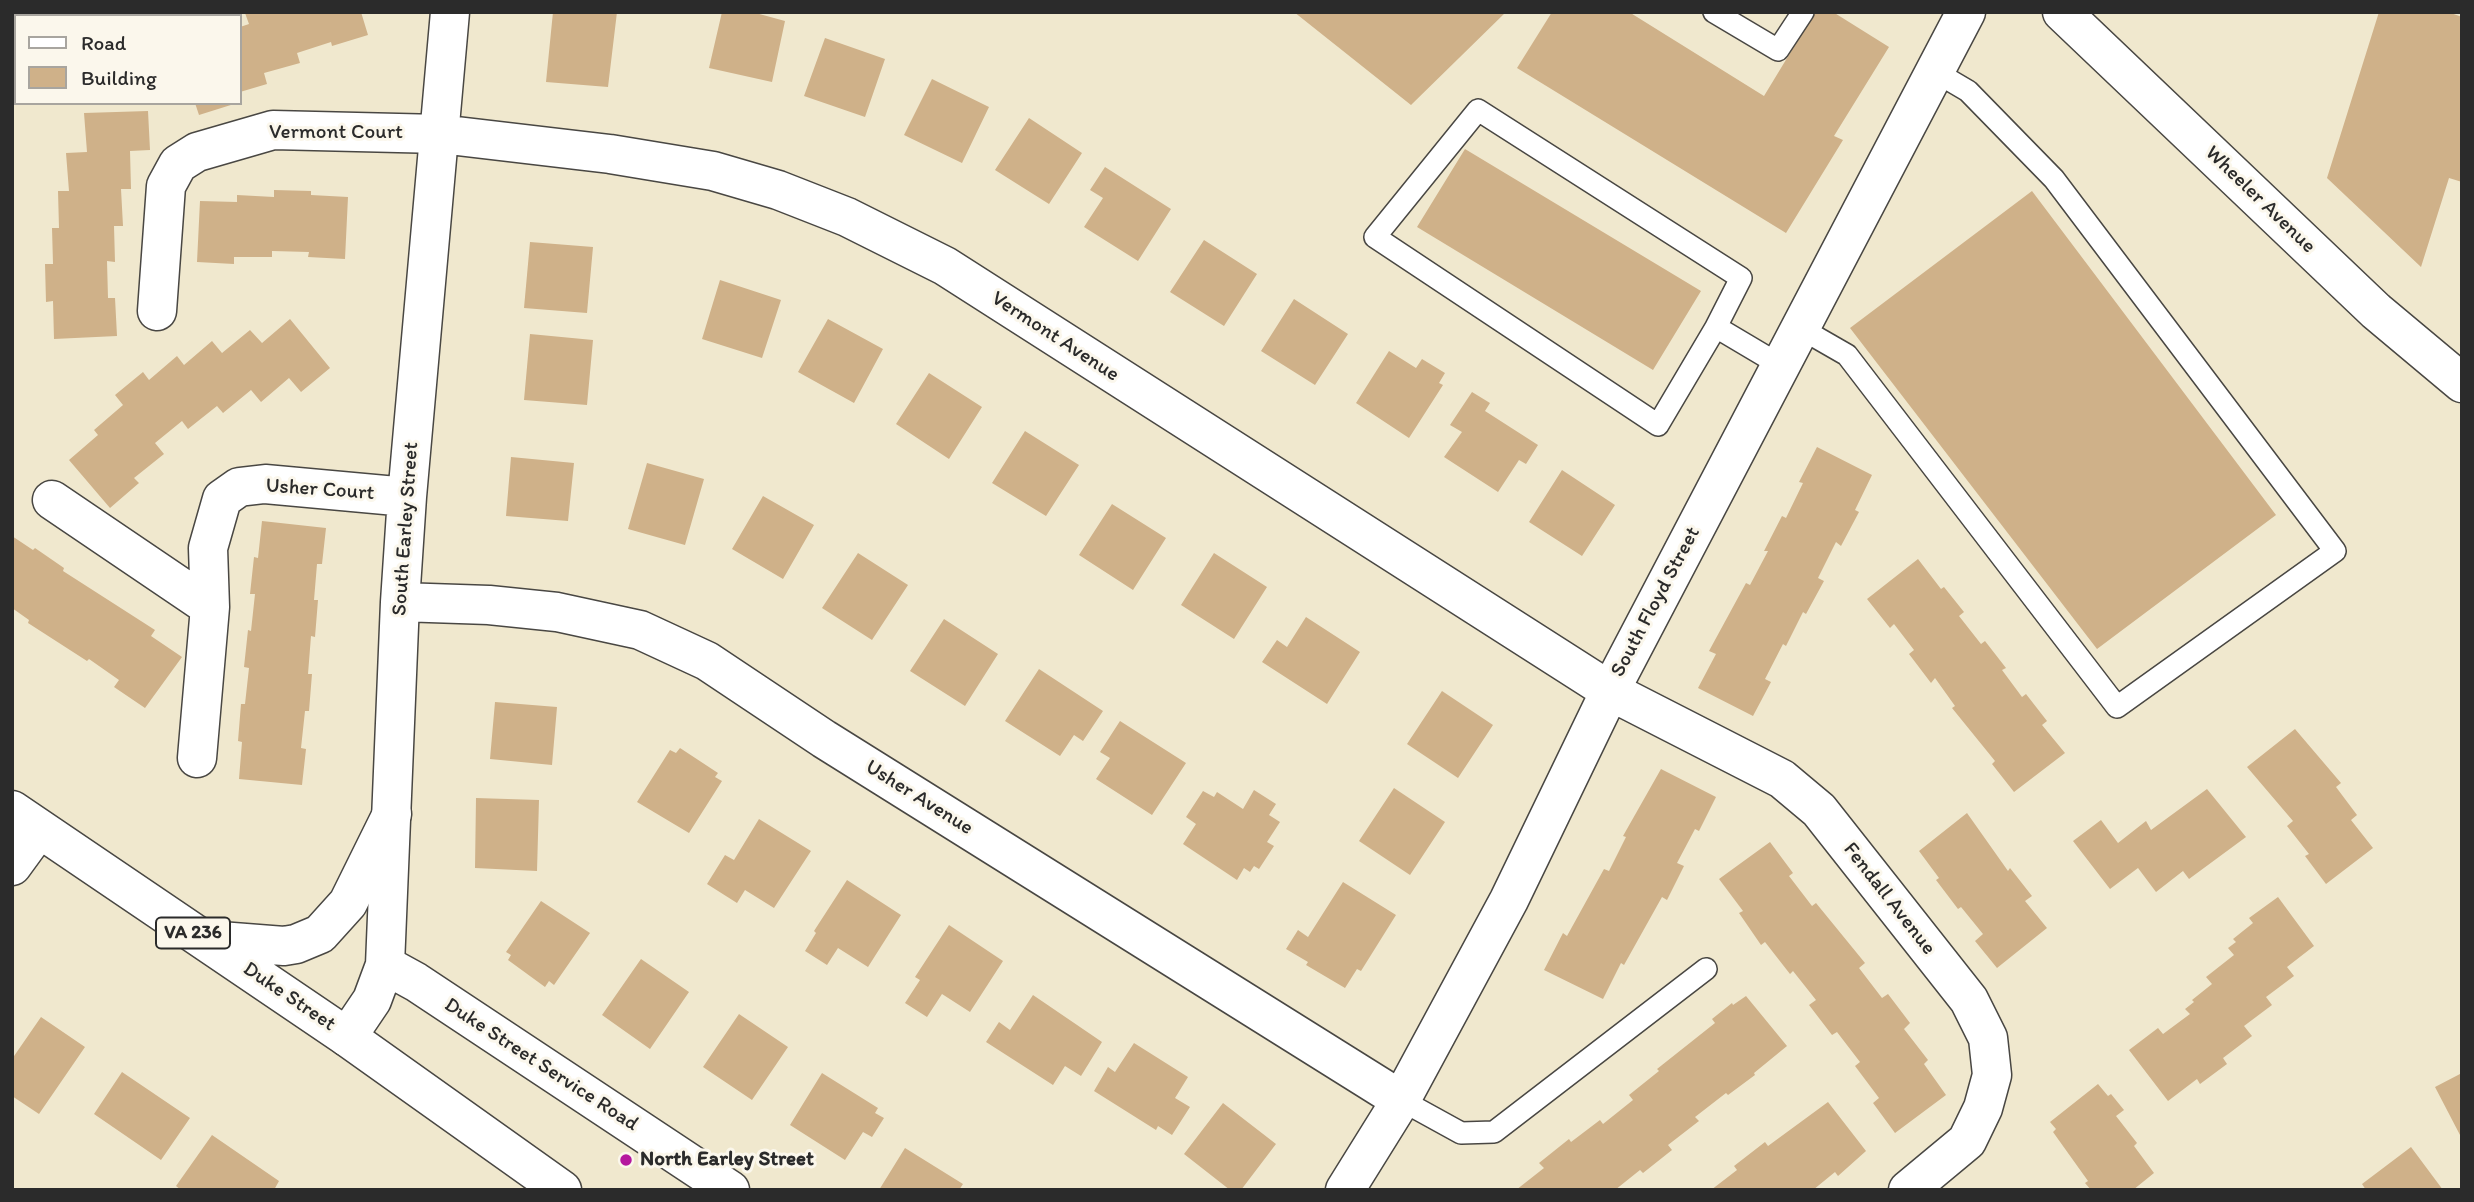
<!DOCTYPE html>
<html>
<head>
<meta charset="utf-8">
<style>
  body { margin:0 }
  #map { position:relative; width:2474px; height:1202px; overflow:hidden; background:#f0e8ce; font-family:Itim,sans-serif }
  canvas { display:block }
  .frame { position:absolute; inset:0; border:14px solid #2b2b2b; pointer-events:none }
  .legend { position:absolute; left:14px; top:14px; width:228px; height:91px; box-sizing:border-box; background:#fbf7ec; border:2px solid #a8a59f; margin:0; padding:9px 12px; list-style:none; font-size:21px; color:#2b2b2b }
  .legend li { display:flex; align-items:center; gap:14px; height:35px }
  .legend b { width:35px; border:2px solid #a8a59f }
</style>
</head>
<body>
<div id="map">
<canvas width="2474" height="1202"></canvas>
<div class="frame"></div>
<ul class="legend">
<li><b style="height:9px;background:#fff"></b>Road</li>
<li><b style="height:19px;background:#cfb189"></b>Building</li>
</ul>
</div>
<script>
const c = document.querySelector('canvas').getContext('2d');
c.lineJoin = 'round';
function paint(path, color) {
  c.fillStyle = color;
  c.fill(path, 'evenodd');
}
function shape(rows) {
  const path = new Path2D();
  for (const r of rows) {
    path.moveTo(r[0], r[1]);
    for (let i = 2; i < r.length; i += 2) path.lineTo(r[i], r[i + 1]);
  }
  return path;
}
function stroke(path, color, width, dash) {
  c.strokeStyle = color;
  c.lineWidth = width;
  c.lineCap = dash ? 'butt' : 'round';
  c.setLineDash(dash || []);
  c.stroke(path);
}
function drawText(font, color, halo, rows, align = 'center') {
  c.font = font + ' Itim,sans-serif';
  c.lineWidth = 6;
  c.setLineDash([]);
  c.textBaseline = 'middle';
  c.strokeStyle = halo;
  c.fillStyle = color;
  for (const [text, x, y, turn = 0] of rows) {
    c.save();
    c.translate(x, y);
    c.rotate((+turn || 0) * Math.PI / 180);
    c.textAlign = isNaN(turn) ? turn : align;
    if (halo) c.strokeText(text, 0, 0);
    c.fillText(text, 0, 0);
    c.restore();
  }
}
const forest = shape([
  [12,12,53,12,48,16,16,16,16,40,12,43]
]);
const building = shape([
  [248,12,361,12,368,35,332,46,331,42,297,53,300,63,264,73,267,84,240,92,240,27,249,24,245,13],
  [553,12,617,12,608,87,546,82],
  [722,12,752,12,785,21,772,82,709,68],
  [1294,12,1506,12,1411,105],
  [1552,12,1629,12,1764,96,1815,12,1833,12,1889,47,1834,136,1843,140,1786,233,1517,68],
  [2379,12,2448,12,2462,17,2462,182,2449,178,2421,267,2327,178],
  [825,38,885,59,865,117,804,96],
  [932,79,989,107,962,163,904,135],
  [195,103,234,103,234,104,199,115],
  [148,111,150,150,130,151,131,189,121,189,123,226,114,226,115,262,107,261,108,298,115,298,117,336,54,339,53,301,46,302,45,264,53,264,52,228,59,228,58,191,69,191,66,153,87,152,84,113],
  [1029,118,1082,153,1049,204,995,170],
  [1465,149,1701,291,1653,370,1417,227],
  [1105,167,1171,209,1138,261,1084,227,1103,198,1090,190],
  [274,190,311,191,311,195,348,197,345,259,308,257,309,252,272,251,272,257,234,257,234,264,197,262,200,201,237,202,237,195,274,197],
  [2032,191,2276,515,2097,649,1850,328],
  [1204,240,1257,274,1224,326,1170,292],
  [530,242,593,247,587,313,524,308],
  [720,280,781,300,762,358,702,339],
  [1294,299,1348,334,1315,385,1261,351],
  [290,319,330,368,301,392,289,378,261,402,251,390,223,413,217,406,188,429,182,421,155,443,164,454,134,478,139,483,110,508,69,460,98,435,94,430,123,405,115,395,143,372,149,380,177,356,184,365,212,341,222,353,250,330,262,343],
  [828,319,883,349,854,403,798,372],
  [530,334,593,340,587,405,524,400],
  [1389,351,1416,368,1422,359,1445,373,1439,383,1443,385,1409,438,1356,403],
  [929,373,982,407,949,459,896,424],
  [1472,392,1490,403,1485,411,1538,445,1526,464,1519,460,1498,492,1444,457,1462,432,1450,425],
  [1025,431,1079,465,1046,516,992,483],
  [1817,447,1872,475,1855,510,1859,512,1841,546,1836,542,1818,578,1824,581,1806,614,1803,612,1786,646,1783,644,1765,679,1771,682,1753,716,1698,688,1716,654,1709,651,1746,583,1750,585,1768,551,1764,551,1782,516,1786,518,1803,483,1799,482],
  [511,457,574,463,568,521,506,516],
  [647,463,704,479,685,545,628,529],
  [1562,470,1615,505,1582,556,1529,522],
  [763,496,814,525,783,579,732,549],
  [1112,504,1166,538,1133,590,1079,555],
  [262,521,326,528,322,564,317,564,314,600,318,600,315,637,311,636,308,674,312,674,309,711,305,711,301,748,306,749,302,785,239,779,242,742,238,741,241,704,245,704,249,668,244,667,248,630,251,631,255,594,250,594,254,557,258,558],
  [12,536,33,550,35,548,64,568,63,571,155,630,151,636,182,657,145,708,114,687,119,680,89,659,87,661,28,623,29,620,12,608],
  [858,553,908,585,872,640,822,608],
  [1214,553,1267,587,1234,639,1181,605],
  [1918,559,1941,589,1944,587,1964,612,1959,616,1981,644,1985,641,2006,668,2002,670,2022,697,2026,694,2047,721,2042,725,2065,753,2014,792,1992,764,1995,761,1952,708,1955,706,1935,678,1931,683,1909,654,1914,650,1894,624,1890,628,1867,599],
  [1306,617,1360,652,1327,704,1262,662,1277,640,1287,647],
  [944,619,998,654,965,706,910,671],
  [1039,669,1103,711,1083,741,1074,735,1060,756,1005,721],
  [1442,691,1493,725,1458,778,1407,744],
  [495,702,557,707,552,765,490,759],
  [1120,721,1186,763,1152,815,1096,779,1110,758,1100,752],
  [2295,729,2341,783,2336,787,2357,815,2351,820,2373,848,2326,884,2305,856,2309,854,2287,826,2293,821,2247,767],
  [680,748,718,773,715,777,722,781,689,833,637,802,670,750,676,753],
  [1661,769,1716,797,1699,831,1695,829,1677,863,1684,866,1667,900,1662,897,1624,965,1621,963,1603,999,1544,970,1563,933,1567,936,1604,869,1609,871,1626,837,1623,836],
  [1394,788,1445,822,1410,875,1359,841],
  [2207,789,2246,837,2189,879,2183,871,2156,892,2138,868,2110,889,2073,841,2101,820,2118,843,2146,821,2151,830],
  [1254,790,1276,804,1269,815,1280,822,1267,842,1274,846,1259,869,1254,866,1250,872,1244,868,1237,880,1183,844,1196,824,1186,817,1203,791,1214,797,1217,792,1243,809],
  [476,798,539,800,537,871,475,868],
  [1967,813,2008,871,2010,868,2032,896,2025,901,2047,928,1997,968,1975,941,1983,934,1961,907,1958,909,1936,880,1939,878,1919,851],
  [759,819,811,851,774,908,745,890,737,903,707,884,725,855,734,860],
  [1770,842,1793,873,1789,876,1812,906,1816,903,1865,963,1859,968,1882,998,1888,994,1910,1023,1904,1029,1928,1060,1924,1064,1946,1095,1895,1133,1873,1103,1879,1098,1855,1066,1860,1062,1837,1032,1832,1035,1809,1005,1816,1000,1793,971,1790,974,1765,942,1761,945,1739,913,1743,911,1719,879],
  [847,880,901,915,868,967,838,948,827,965,805,951,816,933,814,931],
  [1343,882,1396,915,1361,971,1357,969,1345,988,1306,965,1308,962,1286,949,1298,930,1308,937],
  [2278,897,2314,946,2287,967,2294,976,2266,997,2272,1005,2244,1026,2252,1036,2223,1058,2227,1064,2200,1084,2197,1079,2168,1101,2129,1050,2158,1028,2163,1034,2190,1014,2185,1009,2194,1002,2192,1000,2212,984,2206,977,2234,955,2228,948,2236,942,2233,939,2253,923,2249,918],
  [541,901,590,933,554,985,549,981,545,987,508,960,511,955,506,952],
  [949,925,1003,961,970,1012,942,994,927,1017,905,1003,920,980,915,977],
  [641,959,689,992,650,1049,602,1015],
  [1033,995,1102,1042,1081,1076,1065,1066,1053,1085,986,1042,999,1022,1010,1030],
  [1746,996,1787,1046,1754,1073,1755,1075,1728,1095,1726,1093,1695,1117,1699,1121,1668,1145,1672,1150,1643,1173,1640,1170,1615,1190,1516,1190,1544,1168,1539,1163,1569,1139,1571,1142,1600,1120,1603,1124,1633,1100,1629,1095,1659,1071,1657,1069,1715,1023,1712,1019,1732,1003,1733,1005],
  [739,1014,788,1047,752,1100,703,1067],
  [41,1017,85,1047,39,1114,12,1096,12,1059],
  [1134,1043,1188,1077,1175,1098,1190,1107,1172,1135,1158,1126,1156,1130,1094,1091,1108,1067,1115,1072],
  [122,1072,190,1118,161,1160,94,1114],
  [822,1073,878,1108,875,1113,884,1118,872,1137,863,1132,845,1160,790,1125],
  [2460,1074,2462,1134,2460,1135,2435,1087],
  [2098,1084,2108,1096,2111,1094,2124,1110,2116,1116,2137,1143,2134,1146,2154,1173,2133,1190,2091,1190,2085,1183,2088,1181,2053,1132,2056,1129,2050,1122],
  [1828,1102,1866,1151,1838,1176,1835,1172,1813,1190,1711,1190,1737,1170,1734,1166,1765,1142,1768,1146],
  [1223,1103,1276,1144,1241,1190,1230,1190,1184,1154],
  [212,1135,279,1181,274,1190,181,1190,176,1186],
  [2411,1147,2443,1190,2366,1190,2362,1184],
  [905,1148,963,1184,959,1190,879,1190]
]);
const lane = shape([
  [1714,12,1778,50,1803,12],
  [1716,327,1741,278,1478,110,1375,237,1658,425,1716,327,1780,365],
  [1800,328,1847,355,2117,707,2335,551,2054,179,1968,91,1934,71],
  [1401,1100,1461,1133,1494,1132,1706,969]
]);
const street = shape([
  [2062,12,2376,311,2462,383],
  [157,311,166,186,178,164,197,152,273,130,440,134,610,154,713,171,778,190,847,217,945,266,1610,691,1782,779,1819,810,1969,1000,1988,1038,1992,1075,1983,1108,1967,1141,1908,1190],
  [52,500,210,607],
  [400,602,489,605,557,612,640,630,707,661,824,739,1401,1100],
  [197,758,210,607,208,548,222,499,239,487,265,484,407,497],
  [12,866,39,829],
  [385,965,416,982,730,1190],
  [347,1037,372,1000,385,965,400,602,407,497,450,12],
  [1345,1190,1401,1100,1509,900,1610,691,1966,12]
]);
const primary = shape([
  [12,810,347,1037,562,1190],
  [207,940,284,946,296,944,320,934,348,903,392,814]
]);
const markers = [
  [626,1160,7,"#b5179e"]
];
const shields = [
  [193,933,74]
];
const shieldNames = [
  ["VA 236",193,933]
];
const streetNames = [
  ["Vermont Court",336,133],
  ["Wheeler Avenue",2260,200,44],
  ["Vermont Avenue",1055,337,33],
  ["Usher Court",320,490,4],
  ["South Earley Street",406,529,-86],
  ["South Floyd Street",1656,602,-62],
  ["Usher Avenue",919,798,32],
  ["Fendall Avenue",1889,899,52],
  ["Duke Street",289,997,34],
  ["Duke Street Service Road",541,1065,33]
];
const poiNames = [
  ["North Earley Street",640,1160]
];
paint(forest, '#7cb675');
paint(building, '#cfb189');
stroke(lane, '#494743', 24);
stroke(street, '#494743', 41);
stroke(primary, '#494743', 41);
stroke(lane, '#fff', 21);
stroke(street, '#fff', 38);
stroke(primary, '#fff', 38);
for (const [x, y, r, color] of markers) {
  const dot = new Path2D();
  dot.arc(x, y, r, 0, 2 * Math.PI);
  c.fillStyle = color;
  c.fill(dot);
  stroke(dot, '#fbf7ec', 2.5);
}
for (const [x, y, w] of shields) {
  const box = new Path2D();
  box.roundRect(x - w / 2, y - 15.5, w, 31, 5);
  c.fillStyle = '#fbf7ec';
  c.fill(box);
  stroke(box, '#2b2b2b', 2);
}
drawText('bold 19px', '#2b2b2b', null, shieldNames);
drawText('21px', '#2b2b2b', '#fbf7ec', streetNames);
drawText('bold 21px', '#2b2b2b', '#fbf7ec', poiNames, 'left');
</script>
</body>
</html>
